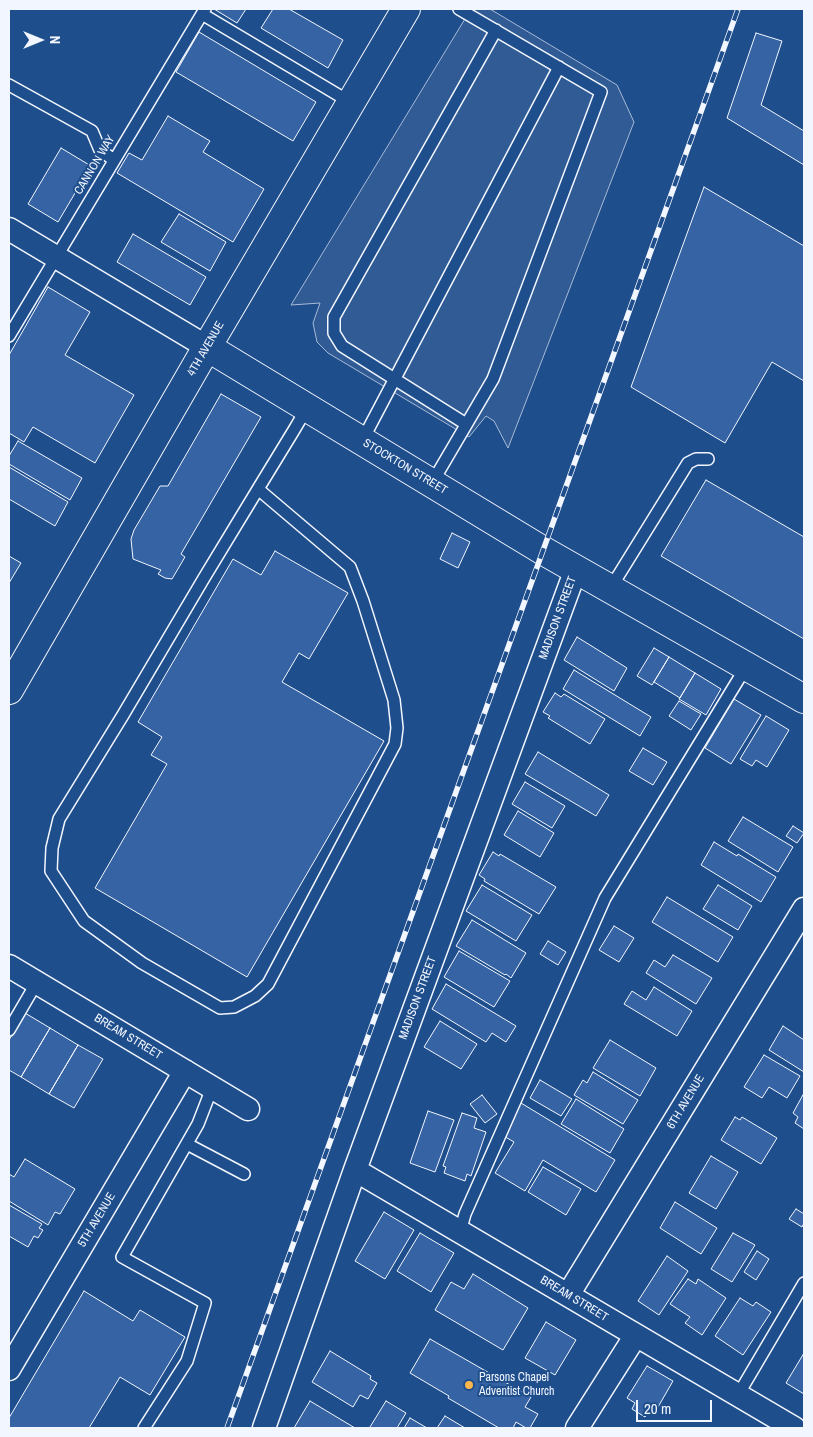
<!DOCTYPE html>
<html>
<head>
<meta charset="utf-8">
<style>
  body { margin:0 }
  #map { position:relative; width:813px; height:1437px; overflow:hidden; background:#1f4e8c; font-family:"Archivo Narrow",sans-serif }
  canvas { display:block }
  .frame { position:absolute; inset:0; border:10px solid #f2f6ff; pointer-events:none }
  .north { position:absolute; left:15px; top:15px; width:50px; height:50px; -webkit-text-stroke:4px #1f4e8c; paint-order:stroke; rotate:90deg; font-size:14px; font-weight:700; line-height:20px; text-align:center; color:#f2f6ff }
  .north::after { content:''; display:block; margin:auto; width:18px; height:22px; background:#f2f6ff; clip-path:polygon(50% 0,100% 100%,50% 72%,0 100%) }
  .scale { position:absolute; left:636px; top:1400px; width:76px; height:22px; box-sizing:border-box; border:2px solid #f2f6ff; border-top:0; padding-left:6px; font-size:15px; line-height:18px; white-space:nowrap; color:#f2f6ff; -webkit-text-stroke:4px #1f4e8c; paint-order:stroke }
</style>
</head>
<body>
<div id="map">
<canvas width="813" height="1437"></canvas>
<div class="frame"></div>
<div class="north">N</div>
<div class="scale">20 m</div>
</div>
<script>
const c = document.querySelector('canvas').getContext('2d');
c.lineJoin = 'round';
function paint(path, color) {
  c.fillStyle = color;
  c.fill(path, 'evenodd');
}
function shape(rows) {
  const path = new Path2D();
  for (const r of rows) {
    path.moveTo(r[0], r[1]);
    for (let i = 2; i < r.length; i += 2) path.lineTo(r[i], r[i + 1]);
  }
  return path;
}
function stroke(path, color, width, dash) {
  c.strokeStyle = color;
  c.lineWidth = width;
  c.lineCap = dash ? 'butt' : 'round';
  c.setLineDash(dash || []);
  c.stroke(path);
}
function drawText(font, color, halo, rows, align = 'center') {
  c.font = font + ' "Archivo Narrow",sans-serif';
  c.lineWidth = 4;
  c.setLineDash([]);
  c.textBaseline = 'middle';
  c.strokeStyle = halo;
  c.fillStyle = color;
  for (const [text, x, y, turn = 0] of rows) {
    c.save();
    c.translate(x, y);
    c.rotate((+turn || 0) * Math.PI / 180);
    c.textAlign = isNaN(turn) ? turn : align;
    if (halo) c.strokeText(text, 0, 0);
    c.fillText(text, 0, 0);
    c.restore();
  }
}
const built = shape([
  [471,9,490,9,617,85,634,122,508,448,494,421,486,416,469,437,328,353,317,342,313,323,320,303,291,305,471,9]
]);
const building = shape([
  [214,9,246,9,237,23,214,9],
  [273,9,289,9,343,40,328,68,261,28,273,9],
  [199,32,316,102,293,141,176,72,199,32],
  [756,33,782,41,761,105,804,131,804,165,727,118,756,33],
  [168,116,210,141,203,152,264,189,233,242,117,173,129,153,142,160,168,116],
  [61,148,91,166,58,222,28,204,61,148],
  [704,187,804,246,804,381,772,362,725,443,631,387,704,187],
  [179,214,226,242,210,271,161,242,179,214],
  [133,234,206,277,190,305,117,262,133,234],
  [48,287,90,312,65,355,134,395,95,463,33,427,24,442,9,433,9,355,48,287],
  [221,394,261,417,181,554,185,557,172,579,165,578,158,574,161,570,133,559,131,539,134,530,160,486,168,486,221,394],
  [18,441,82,478,70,500,9,464,9,456,18,441],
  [9,467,68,502,55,526,9,499,9,467],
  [706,480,804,537,804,639,661,556,706,480],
  [452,533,470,542,458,568,440,559,452,533],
  [275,551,348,593,309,659,299,653,282,682,384,741,247,977,95,888,167,764,151,755,162,737,138,722,233,559,261,575,275,551],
  [9,556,21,563,9,583,9,556],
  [577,637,627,668,614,691,564,660,577,637],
  [654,648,669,657,652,685,637,676,654,648],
  [669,657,695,673,680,698,654,682,669,657],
  [574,670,651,717,640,736,563,689,574,670],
  [695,673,721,689,706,715,679,699,695,673],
  [555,693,561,697,564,694,605,719,590,744,548,718,550,716,543,712,555,693],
  [734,699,761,715,731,764,705,748,734,699],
  [679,701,701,714,691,730,669,716,679,701],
  [766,716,789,730,767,767,756,760,752,766,740,759,766,716],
  [643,748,667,762,653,785,629,771,643,748],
  [538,752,609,795,596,816,525,774,538,752],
  [525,782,565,806,552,828,512,804,525,782],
  [518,811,554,833,540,857,504,835,518,811],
  [743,817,793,847,778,872,728,841,743,817],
  [793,826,804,833,797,843,786,836,793,826],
  [714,842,737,856,738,854,776,877,761,902,701,865,714,842],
  [493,852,499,856,500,854,556,887,539,914,484,881,485,879,479,875,493,852],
  [482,885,532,915,516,941,466,911,482,885],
  [718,885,752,906,738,930,703,909,718,885],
  [667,897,733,937,718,962,652,922,667,897],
  [472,920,526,953,511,978,506,974,505,975,456,946,472,920],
  [614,926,634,938,619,962,599,950,614,926],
  [548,941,566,952,558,965,540,954,548,941],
  [459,951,510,981,494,1007,444,977,459,951],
  [673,955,712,978,696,1004,646,973,654,960,665,967,673,955],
  [446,984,516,1026,506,1042,492,1033,486,1042,432,1009,446,984],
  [654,987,692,1011,677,1036,624,1004,632,991,646,1000,654,987],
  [25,1013,50,1028,21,1077,9,1070,9,1040,25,1013],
  [440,1021,477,1044,461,1069,424,1047,440,1021],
  [783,1026,804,1040,804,1072,769,1050,783,1026],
  [50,1028,78,1045,49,1094,21,1077,50,1028],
  [610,1040,656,1068,640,1096,593,1068,610,1040],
  [78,1045,103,1059,74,1108,49,1094,78,1045],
  [764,1055,800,1076,787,1098,769,1087,762,1098,744,1087,764,1055],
  [593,1072,638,1100,623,1124,574,1095,583,1080,587,1083,593,1072],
  [540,1080,572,1099,561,1116,530,1098,540,1080],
  [804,1093,804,1129,795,1123,798,1117,793,1113,804,1093],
  [482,1095,497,1114,485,1123,470,1104,482,1095],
  [576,1099,624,1129,610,1153,561,1124,576,1099],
  [521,1103,615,1160,596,1192,543,1160,525,1191,495,1173,514,1142,502,1135,521,1103],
  [428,1111,454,1120,435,1172,410,1163,428,1111],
  [462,1113,477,1118,474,1128,486,1132,471,1176,467,1174,465,1181,444,1173,446,1167,443,1166,462,1113],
  [735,1117,740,1120,742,1117,777,1138,761,1164,721,1140,735,1117],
  [711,1156,738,1172,716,1209,689,1193,711,1156],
  [25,1159,75,1189,60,1214,55,1212,48,1225,9,1201,9,1174,14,1177,25,1159],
  [543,1167,581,1189,566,1215,528,1192,543,1167],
  [675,1202,717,1228,701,1254,660,1228,675,1202],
  [9,1205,42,1224,39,1228,43,1230,38,1238,34,1236,28,1247,9,1236,9,1205],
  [796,1209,804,1214,804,1223,802,1227,789,1219,796,1209],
  [384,1212,414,1230,385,1279,355,1261,384,1212],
  [420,1233,454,1253,431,1292,397,1271,420,1233],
  [733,1233,755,1245,732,1282,711,1269,733,1233],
  [757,1251,769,1259,756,1280,744,1272,757,1251],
  [667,1256,688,1271,659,1315,638,1301,667,1256],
  [473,1274,528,1308,503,1350,435,1310,451,1282,464,1289,473,1274],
  [688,1279,696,1284,698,1279,726,1298,702,1335,685,1323,690,1317,670,1304,688,1279],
  [84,1291,133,1321,140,1310,185,1337,150,1395,120,1377,89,1428,9,1428,9,1418,84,1291],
  [740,1298,753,1306,756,1302,771,1312,743,1355,715,1336,740,1298],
  [546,1322,576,1340,555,1375,525,1358,546,1322],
  [430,1339,531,1397,525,1407,538,1414,530,1428,526,1428,516,1422,513,1428,499,1428,448,1398,449,1396,410,1373,430,1339],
  [330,1351,371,1376,370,1379,377,1383,368,1399,360,1395,353,1407,312,1382,330,1351],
  [804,1353,804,1394,786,1383,804,1353],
  [647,1366,673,1381,654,1414,649,1411,645,1417,632,1409,635,1403,627,1398,647,1366],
  [310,1401,355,1428,294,1428,310,1401],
  [386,1401,406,1413,397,1428,372,1428,370,1427,386,1401],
  [445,1416,465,1428,437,1428,445,1416],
  [410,1418,427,1428,404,1428,410,1418]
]);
const lane = shape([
  [202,14,350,102],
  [9,85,92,131,100,150,114,160],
  [9,336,205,9],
  [466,424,342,346,334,333,334,317,496,30],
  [362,441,559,67],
  [432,483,493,379,601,92,459,9],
  [258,489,350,567,363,601,394,700,397,728,395,744,268,984,255,996,234,1007,220,1008,142,963,84,921,51,871,52,848,59,819,123,715,204,578,258,489,294,430,307,408],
  [610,589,688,463,696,459,708,459],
  [9,1030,37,982],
  [187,1144,244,1174],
  [460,1232,465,1214,605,898,746,667],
  [738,1395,804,1283],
  [144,1428,187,1361,205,1303,122,1257,198,1124,212,1088]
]);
const street = shape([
  [9,229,207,347],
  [9,966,248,1109],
  [355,1170,794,1428],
  [568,1295,804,909],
  [9,1369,185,1071],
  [264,1428,355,1170,576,569],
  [577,1428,636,1335]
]);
const secondary = shape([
  [207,347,542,550,804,699],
  [9,690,207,347,406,9]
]);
const rail = shape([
  [227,1428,738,9]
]);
const markers = [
  [469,1385,5,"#ffb74d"]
];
const streetNames = [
  ["CANNON WAY",95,165,-59],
  ["4TH AVENUE",206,349,-60],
  ["STOCKTON STREET",405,467,31],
  ["MADISON STREET",558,618,-70],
  ["MADISON STREET",418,998,-70],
  ["BREAM STREET",128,1037,31],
  ["6TH AVENUE",686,1102,-59],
  ["5TH AVENUE",97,1220,-59],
  ["BREAM STREET",574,1299,31]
];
const poiNames = [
  ["Parsons Chapel",479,1378],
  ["Adventist Church",479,1392]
];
paint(built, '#305b95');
stroke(built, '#a8bbd7', 1);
paint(building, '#3563a3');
stroke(building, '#f2f6ff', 1);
stroke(lane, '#f2f6ff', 14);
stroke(street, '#f2f6ff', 25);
stroke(secondary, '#f2f6ff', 30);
stroke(lane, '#1f4e8c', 11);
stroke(street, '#1f4e8c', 22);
stroke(secondary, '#1f4e8c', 28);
stroke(rail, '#f2f6ff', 5.5);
stroke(rail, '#1f4e8c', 4, [11]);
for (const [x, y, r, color] of markers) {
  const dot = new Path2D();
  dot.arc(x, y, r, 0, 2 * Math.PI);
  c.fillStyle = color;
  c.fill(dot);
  stroke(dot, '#1f4e8c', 2);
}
drawText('12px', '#f2f6ff', '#1f4e8c', streetNames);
drawText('12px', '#f2f6ff', '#1f4e8c', poiNames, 'left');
</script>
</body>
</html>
